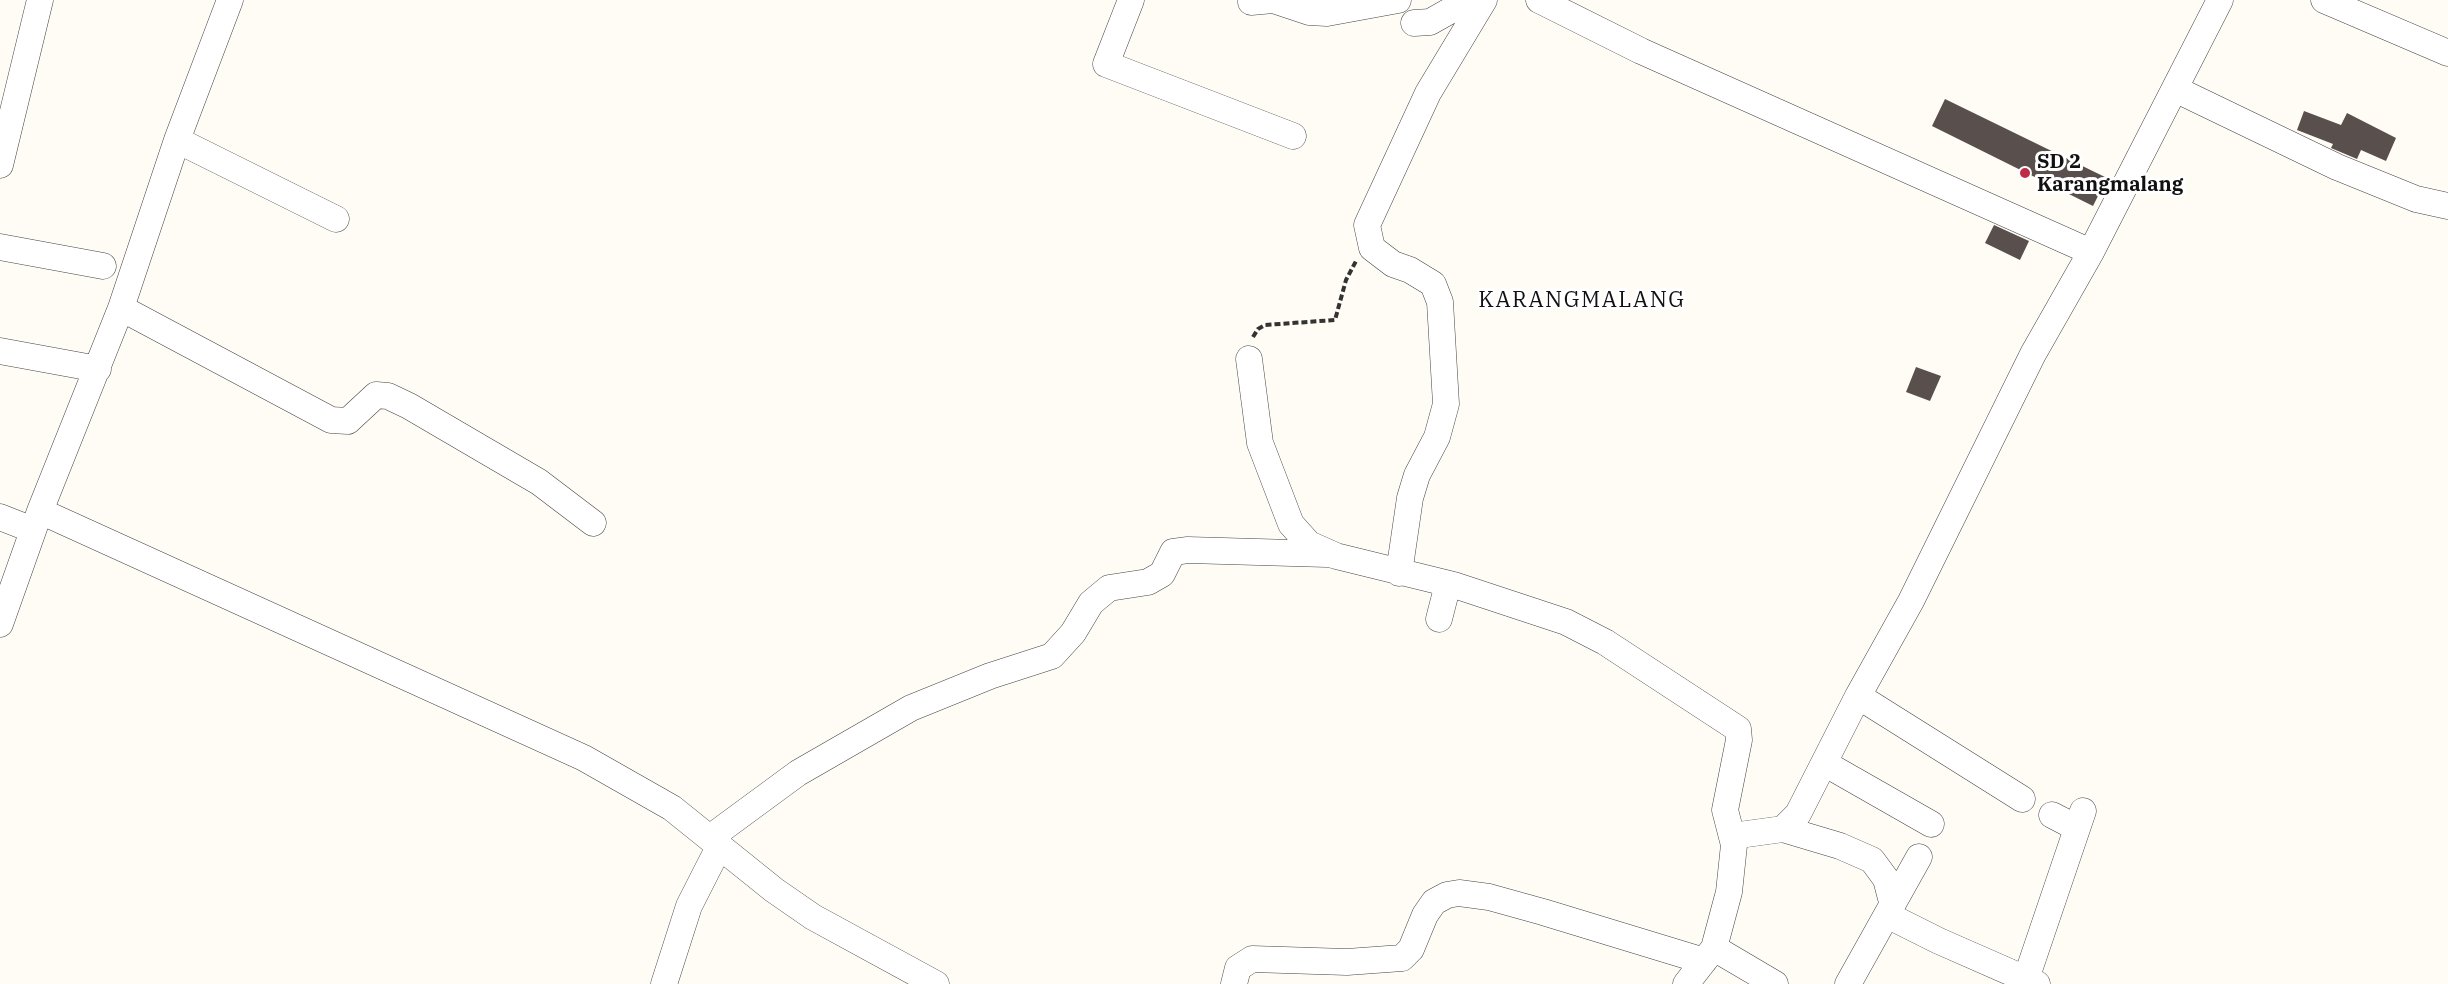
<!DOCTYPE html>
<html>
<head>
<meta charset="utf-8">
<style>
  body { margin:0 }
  canvas { display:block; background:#fffbf5 }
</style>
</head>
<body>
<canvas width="2448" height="984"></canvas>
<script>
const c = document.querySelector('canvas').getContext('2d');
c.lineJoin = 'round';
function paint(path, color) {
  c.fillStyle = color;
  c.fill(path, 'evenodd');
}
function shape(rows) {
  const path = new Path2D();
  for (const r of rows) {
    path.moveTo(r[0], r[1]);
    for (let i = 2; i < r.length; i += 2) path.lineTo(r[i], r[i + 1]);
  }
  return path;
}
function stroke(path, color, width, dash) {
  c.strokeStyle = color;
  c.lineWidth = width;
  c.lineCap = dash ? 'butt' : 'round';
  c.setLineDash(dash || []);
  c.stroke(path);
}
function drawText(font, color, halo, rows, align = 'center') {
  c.font = font + ' "IBM Plex Serif",serif';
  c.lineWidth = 6;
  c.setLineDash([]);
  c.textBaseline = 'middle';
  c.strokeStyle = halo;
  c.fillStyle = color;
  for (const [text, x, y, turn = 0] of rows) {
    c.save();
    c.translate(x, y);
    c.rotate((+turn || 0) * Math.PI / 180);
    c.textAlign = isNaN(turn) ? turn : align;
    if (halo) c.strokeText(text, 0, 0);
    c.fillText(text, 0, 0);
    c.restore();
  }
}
const building = shape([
  [1945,99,2107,178,2093,206,1932,126],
  [2304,111,2341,125,2347,113,2396,138,2386,161,2361,150,2357,159,2331,148,2333,144,2297,130],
  [1994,225,2029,241,2020,260,1985,243],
  [1916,367,1941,376,1930,401,1906,392]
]);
const path = shape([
  [1253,337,1258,329,1265,325,1335,320,1346,280,1356,261]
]);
const minor = shape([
  [1131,0,1106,64,1293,136],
  [1539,0,1641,51,2091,252],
  [2324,0,2448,53],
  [1251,2,1273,0,1309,12,1327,13,1398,0],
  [1414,23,1430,22,1469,0],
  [2175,89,2337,167,2416,199,2448,206],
  [177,140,336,219],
  [0,165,40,0],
  [0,247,103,266],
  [121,308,331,420,348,421,376,395,388,396,409,406,539,482,593,523],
  [0,351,98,369],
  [1249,359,1260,443,1291,524,1309,544,1336,556,1454,585,1566,622,1605,642,1738,729,1739,740,1725,810,1734,845,1729,892,1714,948,1686,984],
  [40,511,584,758,672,808,774,890,813,917,936,984],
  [0,517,33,530],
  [1399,573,1410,498,1417,475,1437,437,1446,404,1440,302,1433,284,1410,270,1393,264,1372,248,1367,225,1428,93,1484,0],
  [1439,619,1448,584],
  [0,624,40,511,121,308,177,140,230,0],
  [1858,696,2022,799],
  [1824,763,1931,824],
  [2052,815,2077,828],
  [1783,829,1840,846,1872,860,1886,879,1892,902],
  [1732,836,1783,829,1798,814,1858,696,1911,601,2033,354,2091,252,2220,0],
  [711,837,798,773,911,708,990,676,1052,656,1073,633,1091,603,1109,588,1148,582,1162,574,1173,552,1188,550,1327,554],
  [1887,915,1939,941,2037,984],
  [1714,948,1775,984],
  [2026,979,2083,811],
  [664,984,689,906,720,845],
  [1234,984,1238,968,1252,959,1347,962,1402,958,1411,949,1425,915,1434,902,1447,895,1459,893,1489,897,1543,912,1704,961],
  [1848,984,1919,857]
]);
const markers = [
  [2025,173,6,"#bd2d47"]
];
const poiNames = [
  ["SD 2",2037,162],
  ["Karangmalang",2037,185]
];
const quarterNames = [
  ["KARANGMALANG",1582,301]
];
paint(building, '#59504d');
stroke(minor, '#444', 27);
stroke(path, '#333', 4, [6, 3]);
stroke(minor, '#fff', 26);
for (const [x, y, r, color] of markers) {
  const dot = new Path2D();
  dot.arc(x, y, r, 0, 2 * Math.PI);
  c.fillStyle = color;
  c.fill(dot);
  stroke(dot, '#fff', 2);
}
drawText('bold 20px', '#111', '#fff', poiNames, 'left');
c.letterSpacing = '1.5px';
drawText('22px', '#111', '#fff', quarterNames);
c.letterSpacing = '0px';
</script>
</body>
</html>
